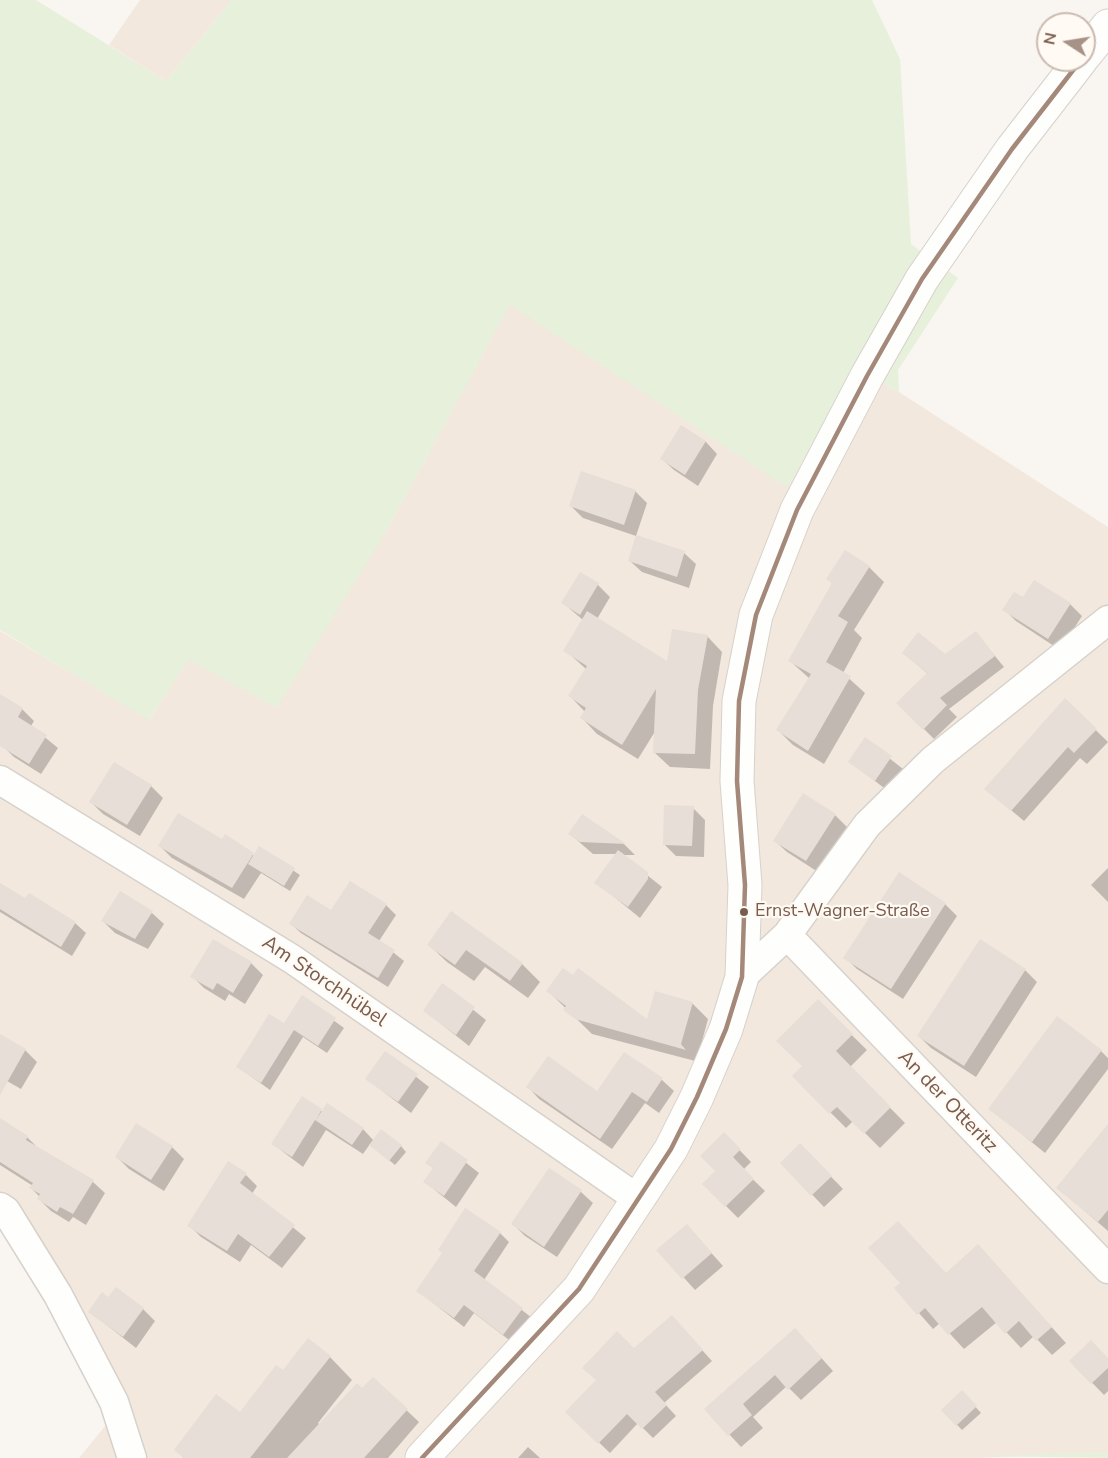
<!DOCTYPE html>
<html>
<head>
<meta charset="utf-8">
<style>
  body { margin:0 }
  #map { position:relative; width:1108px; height:1458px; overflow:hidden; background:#f9f5f0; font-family:"Nunito Sans",sans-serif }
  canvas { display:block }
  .north { position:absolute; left:1036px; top:12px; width:60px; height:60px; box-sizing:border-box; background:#fffaf3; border:2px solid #cabbb1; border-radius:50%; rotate:282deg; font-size:16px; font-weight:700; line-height:24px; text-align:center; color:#7a5c4d }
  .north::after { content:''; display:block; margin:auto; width:21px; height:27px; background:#a69286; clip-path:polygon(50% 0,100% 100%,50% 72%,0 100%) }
</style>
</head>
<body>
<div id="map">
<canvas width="1108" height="1458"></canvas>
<div class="north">N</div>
</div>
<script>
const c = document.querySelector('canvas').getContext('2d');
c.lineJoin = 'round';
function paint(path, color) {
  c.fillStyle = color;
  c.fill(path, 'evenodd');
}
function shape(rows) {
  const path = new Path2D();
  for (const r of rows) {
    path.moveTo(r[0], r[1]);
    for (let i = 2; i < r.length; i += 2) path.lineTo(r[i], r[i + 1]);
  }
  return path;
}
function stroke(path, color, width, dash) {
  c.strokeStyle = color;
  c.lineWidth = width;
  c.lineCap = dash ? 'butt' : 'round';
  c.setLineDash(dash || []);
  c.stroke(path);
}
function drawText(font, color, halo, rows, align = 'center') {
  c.font = font + ' "Nunito Sans",sans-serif';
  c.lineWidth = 4.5;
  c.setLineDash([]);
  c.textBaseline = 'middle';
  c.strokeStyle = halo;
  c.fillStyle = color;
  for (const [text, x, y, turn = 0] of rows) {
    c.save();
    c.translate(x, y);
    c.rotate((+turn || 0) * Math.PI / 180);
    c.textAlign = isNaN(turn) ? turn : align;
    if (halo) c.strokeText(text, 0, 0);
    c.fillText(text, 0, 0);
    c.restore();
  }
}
const residential = shape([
  [140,0,232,0,166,81,109,45],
  [510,304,788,487,854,368,899,392,1108,527,1108,1452,979,1458,79,1458,110,1420,0,1216,0,631,150,719,188,660,384,535]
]);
const green = shape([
  [0,0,36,0,166,81,232,0,872,0,900,59,911,244,958,278,898,370,899,392,854,368,788,488,510,305,384,535,277,708,189,660,149,720,0,630],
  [1108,1452,1108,1458,978,1456]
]);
const shadow = shape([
  [682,427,706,442,717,454,698,486,674,470,662,459],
  [635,491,647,503,636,536,583,518,571,506],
  [684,553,696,564,689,588,642,572,630,561],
  [869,567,884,582,854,630,862,638,843,673,865,693,824,764,793,745,778,730,810,679,790,661,833,584,828,579],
  [581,574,598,585,610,597,597,619,668,663,707,636,722,652,713,706,710,769,670,767,654,752,656,730,638,759,597,734,582,718,585,712,570,696,586,669,565,650,583,620,563,603],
  [1070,604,1082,616,1060,650,1016,621,1004,609],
  [976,633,1004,667,949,709,957,717,934,739,898,703,928,674,904,653,945,656],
  [0,696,22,709,34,721,31,726,58,748,41,774,14,757,2,745],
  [1065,700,1108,742,1087,764,1080,758,1024,821,986,789],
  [865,739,903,769,888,791,849,761],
  [151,786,163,798,140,836,103,814,91,802],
  [693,808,705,820,704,857,676,856,664,844],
  [835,815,847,827,818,872,787,852,775,841],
  [582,816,625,845,635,855,622,855,662,887,640,918,596,882,617,854,593,854,570,834],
  [222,841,255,856,259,848,300,875,290,891,261,873,244,899,172,858,160,846],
  [1108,868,1108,902,1091,885],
  [899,874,945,904,957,916,903,999,857,969,845,957],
  [0,885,26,900,75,923,86,933,72,956,0,912],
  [386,905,396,915,379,941,404,961,388,987,301,933,291,924,332,912],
  [152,913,164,924,148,949,115,933,103,921],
  [451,913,522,964,540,982,528,998,485,967,474,981,447,962,429,945],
  [981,941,1025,970,1037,982,976,1077,931,1048,919,1036],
  [251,963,263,975,245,1004,229,994,225,1001,204,988,192,976],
  [442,985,486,1020,469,1046,425,1011],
  [548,991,648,1022,656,993,693,1004,708,1019,697,1060,699,1062,592,1034],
  [302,997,344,1028,327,1053,303,1037,270,1090,238,1067,284,1025],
  [818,1002,867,1050,850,1067,905,1123,880,1148,853,1121,846,1128,794,1076,804,1066],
  [0,1036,25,1050,37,1062,21,1089,0,1077],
  [1101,1051,1108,1058,1108,1069,1045,1153,990,1108],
  [386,1053,429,1087,411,1113,367,1079],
  [662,1080,674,1091,659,1113,645,1103,612,1149,539,1099,528,1087,598,1093],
  [302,1098,323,1112,363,1129,374,1141,401,1146,406,1152,395,1165,370,1144,363,1154,326,1130,303,1167,273,1144],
  [0,1120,27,1137,39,1149,93,1182,105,1193,86,1225,73,1217,69,1222,51,1211,39,1199,40,1197,31,1188,33,1186,0,1165],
  [1108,1126,1108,1231,1058,1188],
  [724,1134,751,1162,743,1170,765,1191,738,1218,704,1184,717,1171],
  [441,1143,479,1173,456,1207,425,1182,434,1169,427,1163],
  [800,1145,843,1189,824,1207,782,1163],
  [172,1147,184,1159,164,1191,129,1169,117,1157],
  [550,1170,581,1192,593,1203,557,1257,525,1236,513,1224],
  [246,1175,257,1186,252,1194,306,1238,282,1268,251,1245,240,1262,201,1237,189,1225],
  [500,1233,509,1242,484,1280,532,1318,513,1343,474,1313,464,1327,418,1291],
  [698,1238,723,1266,695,1290,659,1250],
  [978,1246,1066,1343,1052,1355,1034,1336,1021,1348,997,1322,964,1349,940,1323,933,1329,897,1288,946,1274],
  [109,1299,143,1309,155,1321,136,1348,90,1312],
  [672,1317,712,1361,664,1403,676,1416,653,1438,638,1423,610,1453,567,1412],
  [807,1342,833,1371,801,1400,787,1386,753,1417,763,1428,741,1447,706,1409],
  [330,1357,352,1380,318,1423,320,1425,373,1379,419,1422,388,1458,184,1458,176,1450,240,1414,283,1372],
  [1108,1360,1108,1391,1104,1395,1071,1361],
  [962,1392,981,1413,962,1430,943,1410],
  [528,1447,540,1458,518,1458]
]);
const building = shape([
  [681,425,706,441,685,475,660,459],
  [581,471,636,490,624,525,569,506],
  [636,535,685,551,677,577,628,561],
  [845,550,870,566,838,616,848,622,826,662,851,676,808,751,776,730,811,674,788,661,832,583,826,579],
  [580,572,599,583,580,615,561,603],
  [1034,580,1071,603,1048,639,1002,610,1014,592,1023,597],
  [587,611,667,661,672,629,708,635,698,690,695,754,653,753,656,689,622,745,580,718,586,708,568,696,587,666,563,651],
  [976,631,995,656,940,698,947,705,923,730,896,703,927,673,902,653,918,632,945,654],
  [0,694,23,708,18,717,47,735,29,764,0,746],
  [1065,698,1097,729,1074,753,1068,747,1011,811,984,789],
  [865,737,892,756,875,781,848,762],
  [114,762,152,785,127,825,89,802],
  [803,793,836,814,806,861,773,841],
  [664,805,694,806,692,846,663,845],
  [178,813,222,839,225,834,254,853,232,888,158,846],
  [582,814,626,844,580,842,568,834],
  [259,846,295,868,284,886,248,864],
  [618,850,648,872,648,879,628,907,594,883],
  [899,872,946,903,891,989,843,958],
  [350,881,387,904,368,933,395,950,378,978,289,924,307,895,331,910],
  [0,883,25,898,29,893,76,922,61,947,0,909],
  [120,891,153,911,135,939,101,921],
  [451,911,523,963,510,981,466,950,455,965,427,945],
  [213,939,252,962,233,993,217,983,213,990,190,977],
  [980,939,1026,969,964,1066,917,1036],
  [563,968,573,975,578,968,647,1019,655,991,693,1002,681,1044,686,1050,575,1019,563,1010,566,1006,546,991],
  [442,983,475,1007,456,1035,423,1011],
  [302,995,336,1018,318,1046,294,1030,261,1083,236,1067,269,1014,284,1023],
  [818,999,853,1034,836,1051,891,1107,864,1134,837,1107,829,1114,792,1076,802,1066,776,1041],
  [1057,1016,1102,1050,1032,1142,988,1109],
  [0,1034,26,1049,0,1095],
  [385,1051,418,1074,398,1102,365,1079],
  [624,1052,663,1078,647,1102,632,1092,600,1139,526,1087,548,1056,597,1091],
  [302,1096,322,1109,316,1120,327,1103,364,1128,352,1145,315,1120,292,1157,271,1144],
  [0,1118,28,1136,26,1140,94,1180,73,1214,60,1207,57,1212,37,1199,40,1194,29,1188,33,1183,0,1162],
  [136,1123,173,1146,151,1180,115,1157],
  [1108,1124,1108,1210,1098,1222,1056,1188],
  [381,1129,402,1145,389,1161,369,1145],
  [724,1132,741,1149,733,1157,754,1179,725,1207,702,1184,715,1171,700,1156],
  [441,1141,468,1160,444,1196,423,1182,433,1168,425,1163],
  [800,1143,832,1176,811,1196,780,1163],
  [228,1161,247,1173,240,1183,295,1225,269,1257,238,1234,227,1251,187,1226],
  [549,1168,582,1190,544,1247,511,1224],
  [465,1208,501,1232,474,1271,523,1308,503,1335,464,1305,454,1318,416,1291,442,1253,438,1250],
  [898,1221,946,1273,978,1244,1052,1327,1036,1341,1019,1321,1005,1334,982,1307,948,1335,925,1308,917,1315,894,1288,900,1283,868,1248],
  [687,1224,712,1253,682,1279,656,1250],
  [116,1287,144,1308,123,1337,88,1312,102,1292,108,1297],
  [672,1315,703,1350,655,1392,667,1405,642,1429,627,1414,598,1444,565,1412,596,1380,582,1368,617,1331,634,1348],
  [795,1328,822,1358,788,1390,775,1375,743,1404,752,1415,728,1436,704,1409],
  [308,1338,331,1356,250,1458,184,1458,174,1450,216,1394,240,1412,276,1365,283,1370],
  [1091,1340,1108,1358,1108,1368,1091,1384,1069,1361],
  [373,1377,408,1409,364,1458,287,1458,357,1383,362,1388],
  [962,1390,977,1406,956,1426,941,1410]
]);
const minor = shape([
  [0,780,292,959,638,1199],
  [787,935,1108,1269],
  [742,977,787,935,867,825,933,760,1108,620],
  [0,1207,6,1211,58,1295,114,1402,132,1458]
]);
const tertiary = shape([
  [1084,56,1108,26],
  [422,1458,579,1289,671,1149,697,1097,726,1029,742,977,745,885,737,781,739,701,756,615,797,510,867,376,922,279,1012,149,1081,60]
]);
const bus1 = shape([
  [422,1458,579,1289,671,1149,697,1097,726,1029,742,977,745,885,737,781,739,701,756,615,797,510,867,376,922,279,1012,149,1081,60]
]);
const markers = [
  [744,912,5,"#7a5c4d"]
];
const busNames = [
  ["Ernst-Wagner-Straße",755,912]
];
const streetNames = [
  ["Am Storchhübel",324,982,34],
  ["An der Otteritz",947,1102,46]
];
paint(residential, '#f2e8de');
paint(green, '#e7f0db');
paint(shadow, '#0003');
paint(building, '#e6ded7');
stroke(minor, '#d7d1cb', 31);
stroke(tertiary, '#d7d1cb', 35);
stroke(minor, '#fefefd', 28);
stroke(tertiary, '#fefefd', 33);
stroke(bus1, '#a4897a', 4.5);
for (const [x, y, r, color] of markers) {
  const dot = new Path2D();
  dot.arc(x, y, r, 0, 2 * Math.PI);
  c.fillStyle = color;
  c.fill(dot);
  stroke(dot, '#fffaf3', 2);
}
drawText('18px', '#7a5c4d', '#fffaf3', busNames, 'left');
drawText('20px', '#7a5c4d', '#fffaf3', streetNames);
</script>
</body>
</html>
